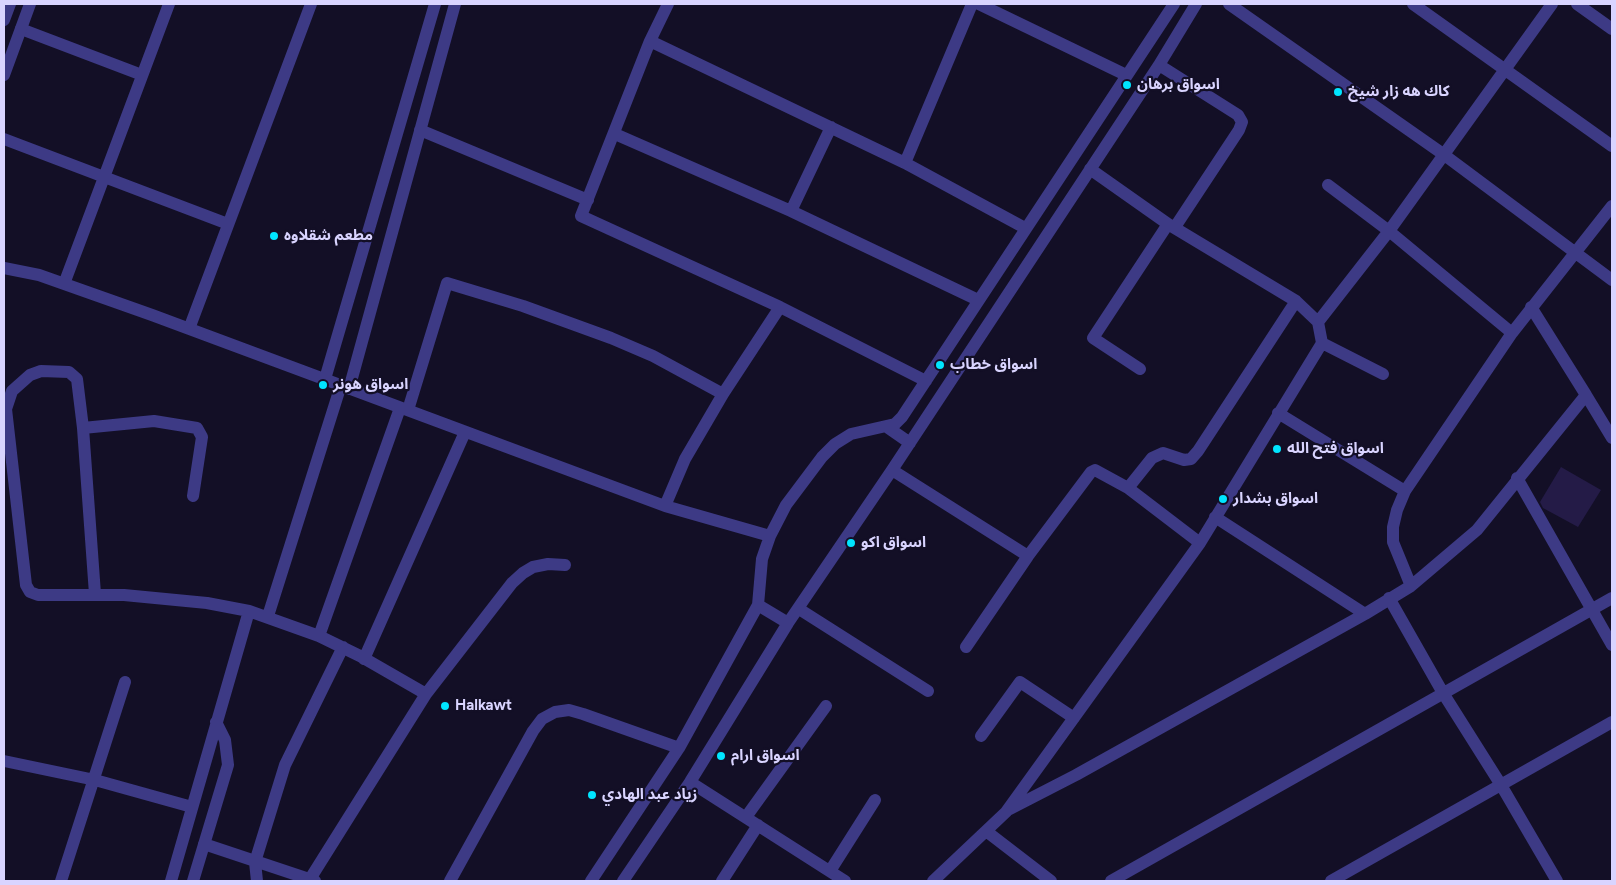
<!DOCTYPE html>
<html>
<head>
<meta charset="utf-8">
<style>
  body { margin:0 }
  #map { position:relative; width:1616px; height:885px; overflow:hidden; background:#130f26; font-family:Figtree,sans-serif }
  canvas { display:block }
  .frame { position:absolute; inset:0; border:5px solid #d9d4ff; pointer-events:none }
</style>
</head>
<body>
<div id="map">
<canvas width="1616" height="885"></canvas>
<div class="frame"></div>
</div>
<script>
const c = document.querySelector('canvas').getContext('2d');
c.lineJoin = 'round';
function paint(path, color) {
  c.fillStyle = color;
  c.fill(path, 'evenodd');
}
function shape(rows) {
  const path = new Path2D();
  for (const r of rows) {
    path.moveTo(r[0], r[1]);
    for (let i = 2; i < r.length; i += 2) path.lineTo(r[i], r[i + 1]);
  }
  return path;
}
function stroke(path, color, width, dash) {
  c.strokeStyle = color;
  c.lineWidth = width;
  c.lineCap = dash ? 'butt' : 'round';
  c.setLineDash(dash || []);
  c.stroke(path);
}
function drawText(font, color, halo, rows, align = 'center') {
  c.font = font + ' Figtree,"Noto Sans Arabic",sans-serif';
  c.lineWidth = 4.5;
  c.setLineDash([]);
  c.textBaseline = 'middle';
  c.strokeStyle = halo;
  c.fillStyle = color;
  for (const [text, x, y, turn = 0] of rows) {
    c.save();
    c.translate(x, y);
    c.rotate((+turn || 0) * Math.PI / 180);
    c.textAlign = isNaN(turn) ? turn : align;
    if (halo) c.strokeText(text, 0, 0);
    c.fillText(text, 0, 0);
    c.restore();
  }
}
const building = shape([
  [1561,467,1601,490,1578,527,1543,508,1540,502]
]);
const minor = shape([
  [668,4,650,41,581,216,780,307,926,381],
  [979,4,1126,75],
  [1229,4,1443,154,1612,280],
  [1413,4,1612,146],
  [1577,4,1612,29],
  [21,29,142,75],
  [650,41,905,163,1025,228],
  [1159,65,1238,115,1242,122,1239,130,1175,227],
  [420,130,588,200],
  [615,134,791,211,978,300],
  [4,139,228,224],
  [905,163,972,4],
  [1328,185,1389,231,1512,333],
  [791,211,831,127],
  [4,268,39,275,152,315,665,506,770,536],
  [64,284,169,4],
  [1318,322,1389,231,1552,4],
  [189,329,311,4],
  [1322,343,1383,374],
  [1140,369,1093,338,1168,224],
  [325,379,435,4],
  [349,389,455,4],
  [1586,395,1612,438],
  [408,410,447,283,523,306,611,338,653,356,723,394],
  [1278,413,1405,491],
  [887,427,910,443],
  [83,428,154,421,197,428,202,437,193,496],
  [892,470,1028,556],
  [1517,478,1612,645],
  [1128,488,1152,458,1163,453,1184,460,1191,459,1198,451,1296,301],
  [665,506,685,459,723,394,780,307],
  [1215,517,1365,614],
  [1411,586,1393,542,1393,527,1397,510,1405,491,1512,333,1612,206],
  [95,594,83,428,77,379,69,372,41,371,30,375,12,391,6,409,26,585,30,592,38,595,124,595,207,603,249,611,319,636,360,656,426,694],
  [1389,598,1443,693,1501,785,1557,881],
  [758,605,788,623],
  [799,609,928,691],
  [268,616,341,385],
  [319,636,400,408],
  [966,647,1028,556,1091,472,1095,470,1128,488,1200,543],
  [364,659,465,432],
  [981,736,1020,682,1074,718],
  [4,761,95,780,192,807],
  [690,782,845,881],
  [1008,810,1076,775,1365,614,1411,586,1477,530,1586,395,1531,307],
  [746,817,826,706],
  [986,831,1051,881],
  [204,844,315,881],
  [830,871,875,800],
  [310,879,426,694,512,583,523,573,533,567,548,564,565,565],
  [61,881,125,682],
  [171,881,249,611],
  [193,881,228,765,225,740,216,722],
  [257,881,255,862,285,765,343,647],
  [450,881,533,731,542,719,555,712,569,710,583,714,679,748],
  [591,881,679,748,758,605,762,559,770,536,786,505,822,457,835,444,851,434,895,424,902,417,1174,4],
  [623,881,690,782,788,623,892,470,1159,65,1196,4],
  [722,881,758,825],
  [933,881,1006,812,1200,543,1322,343,1318,322,1296,301,1168,224,1090,169],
  [1111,881,1612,598],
  [1331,881,1612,722]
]);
const tertiary = shape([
  [4,20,10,4],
  [4,75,30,4]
]);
const markers = [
  [1127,85,5,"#00e5ff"],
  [1338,92,5,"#00e5ff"],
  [274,236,5,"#00e5ff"],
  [940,365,5,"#00e5ff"],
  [323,385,5,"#00e5ff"],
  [1277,449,5,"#00e5ff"],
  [1223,499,5,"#00e5ff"],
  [851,543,5,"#00e5ff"],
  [445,706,5,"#00e5ff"],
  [721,756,5,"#00e5ff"],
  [592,795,5,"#00e5ff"]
];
const poiNames = [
  ["اسواق برهان",1137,85],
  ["كاك هه زار شيخ",1348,92],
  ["مطعم شقلاوه",284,236],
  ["اسواق خطاب",950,365],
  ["اسواق هونر",333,385],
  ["اسواق فتح الله",1287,449],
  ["اسواق بشدار",1233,499],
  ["اسواق اكو",861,543],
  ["Halkawt",455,706],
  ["اسواق ارام",731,756],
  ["زياد عبد الهادي",602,795]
];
paint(building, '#241b47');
stroke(minor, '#3d3a85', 12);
stroke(tertiary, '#3d3a85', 12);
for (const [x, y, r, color] of markers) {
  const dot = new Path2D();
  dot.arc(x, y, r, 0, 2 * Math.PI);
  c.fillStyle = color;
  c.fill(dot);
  stroke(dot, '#130f26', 2);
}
drawText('bold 15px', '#d9d4ff', '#130f26', poiNames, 'left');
</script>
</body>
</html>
